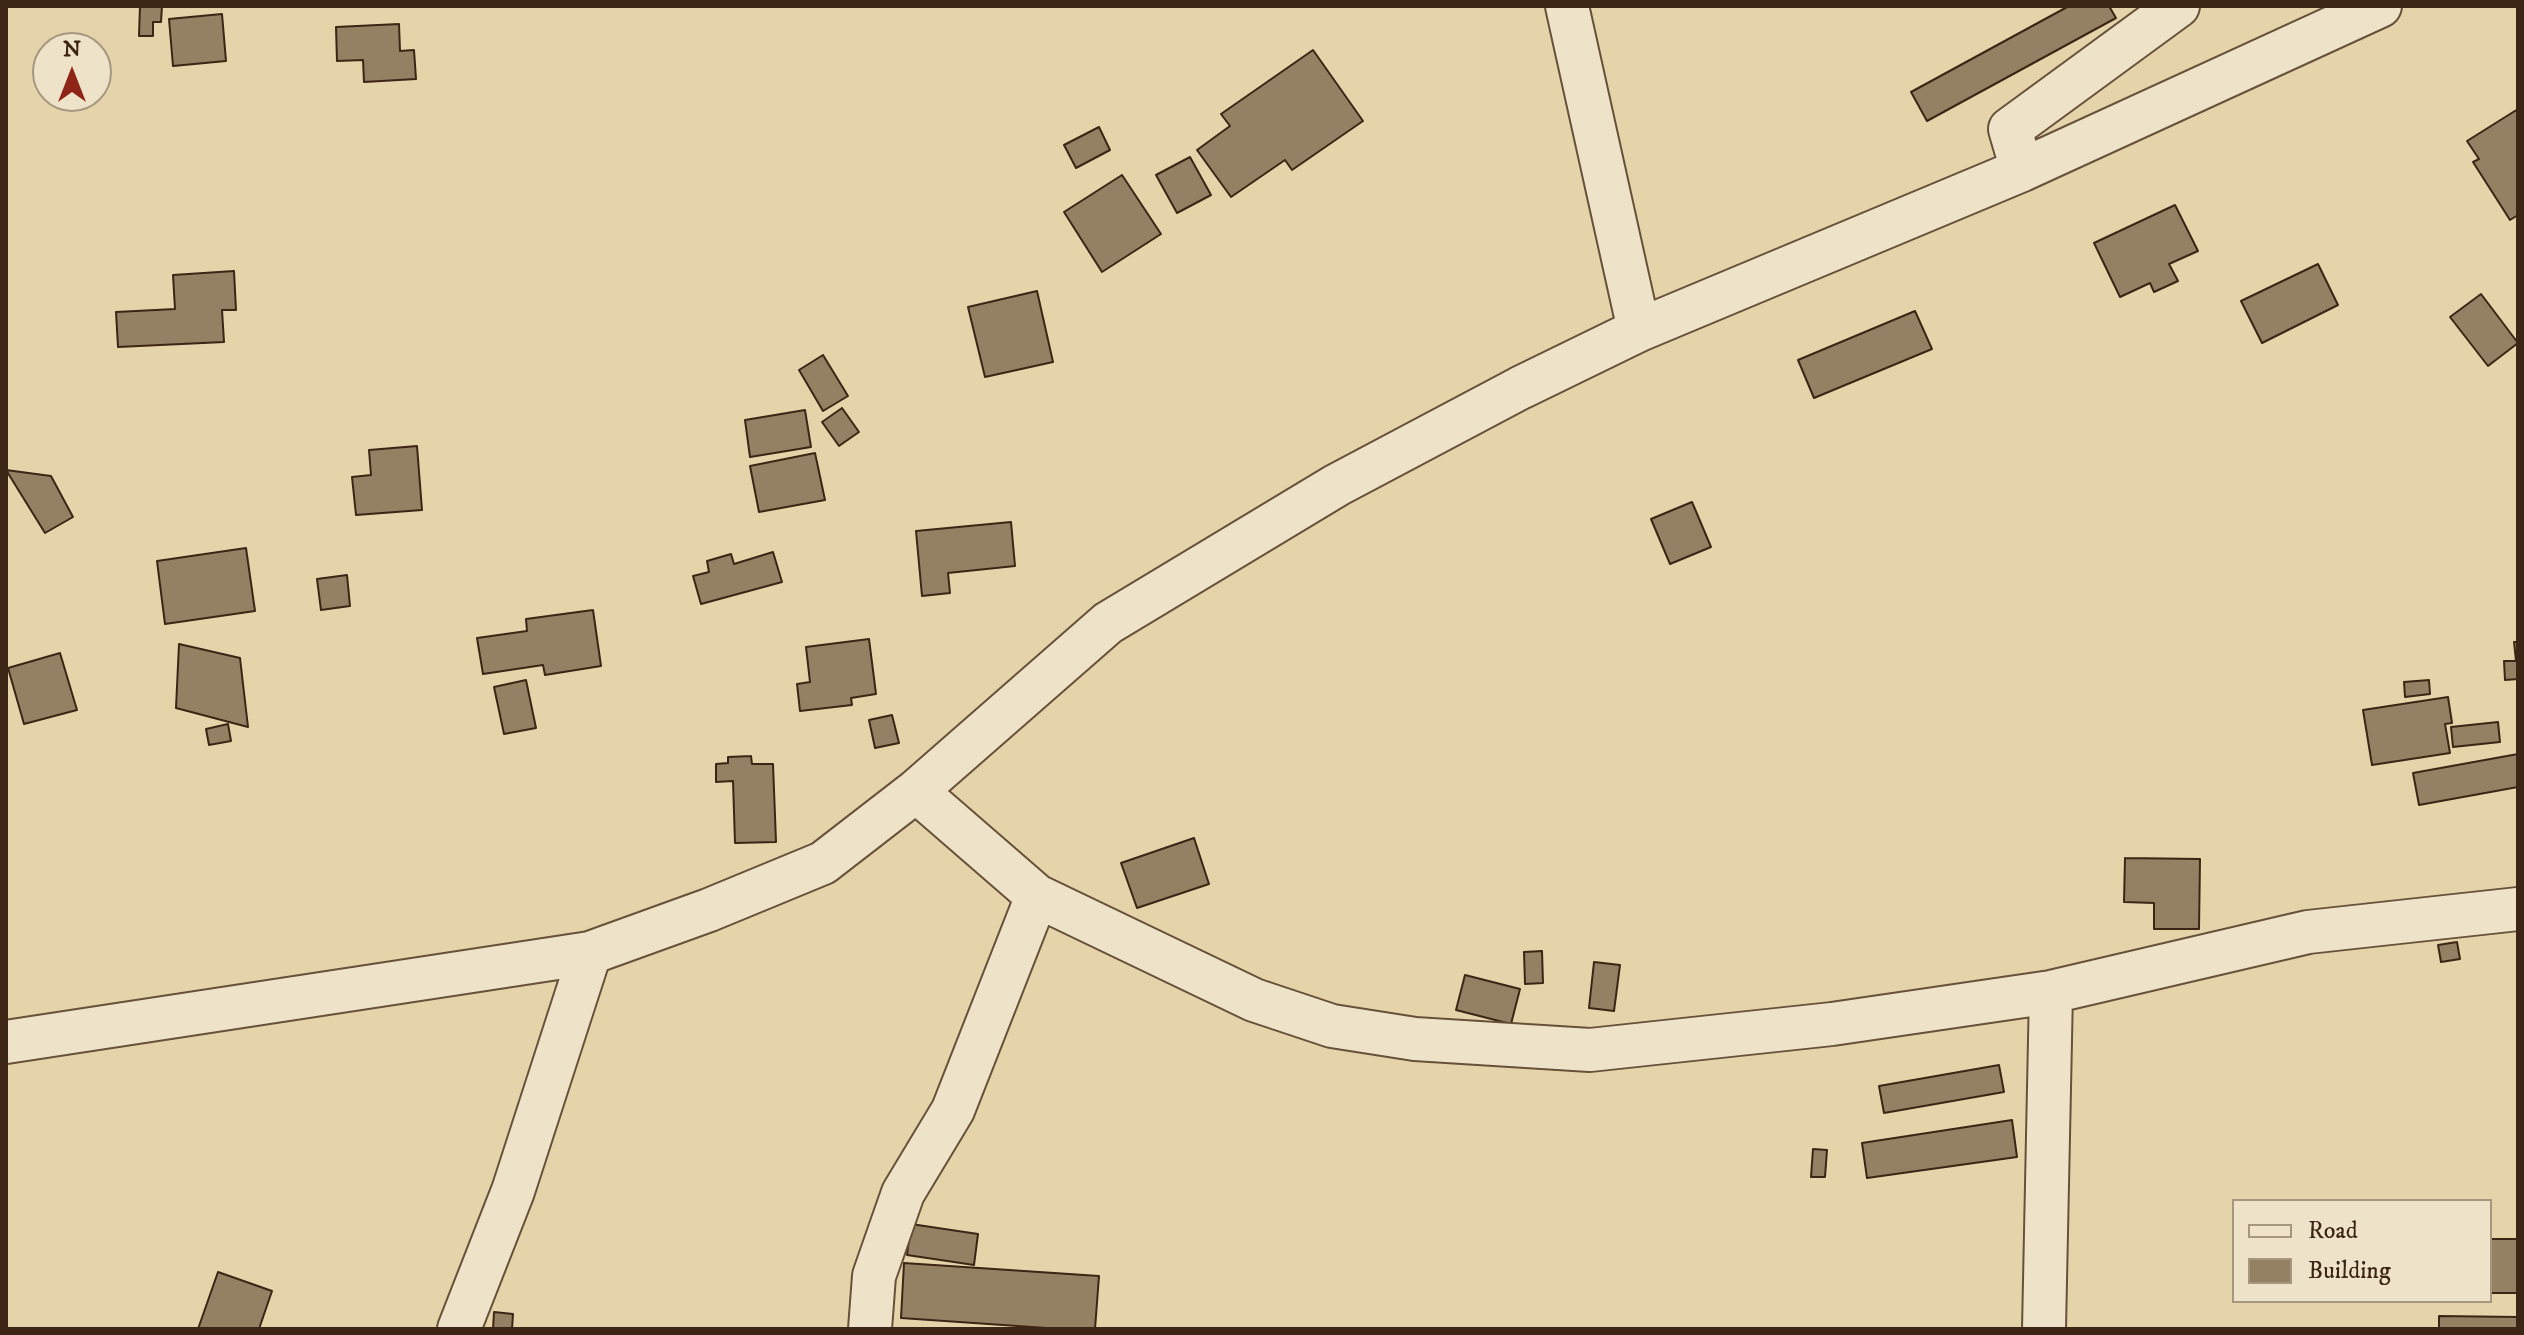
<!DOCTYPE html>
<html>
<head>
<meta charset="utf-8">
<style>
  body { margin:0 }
  #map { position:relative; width:2524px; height:1335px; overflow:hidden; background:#e5d4aa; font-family:"IM FELL DW Pica",serif }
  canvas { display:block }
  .frame { position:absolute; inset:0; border:8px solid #3d2515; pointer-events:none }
  .legend { position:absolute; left:2232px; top:1199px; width:260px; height:104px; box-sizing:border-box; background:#eee3c8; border:2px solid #a79780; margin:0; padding:10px 14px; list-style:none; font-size:24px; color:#3d2515 }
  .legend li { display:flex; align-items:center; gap:16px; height:40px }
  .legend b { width:40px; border:2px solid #a79780 }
  .north { position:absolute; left:32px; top:32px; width:80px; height:80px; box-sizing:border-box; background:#eee3c8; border:2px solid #a79780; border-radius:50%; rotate:0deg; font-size:22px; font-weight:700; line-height:32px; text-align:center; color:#3d2515 }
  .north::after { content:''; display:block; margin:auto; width:28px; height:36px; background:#8f2418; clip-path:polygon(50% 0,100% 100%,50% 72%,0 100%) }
</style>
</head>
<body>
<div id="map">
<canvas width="2524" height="1335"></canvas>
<div class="frame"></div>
<ul class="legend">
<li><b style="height:10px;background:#eee3c8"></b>Road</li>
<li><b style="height:22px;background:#948062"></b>Building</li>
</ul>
<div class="north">N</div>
</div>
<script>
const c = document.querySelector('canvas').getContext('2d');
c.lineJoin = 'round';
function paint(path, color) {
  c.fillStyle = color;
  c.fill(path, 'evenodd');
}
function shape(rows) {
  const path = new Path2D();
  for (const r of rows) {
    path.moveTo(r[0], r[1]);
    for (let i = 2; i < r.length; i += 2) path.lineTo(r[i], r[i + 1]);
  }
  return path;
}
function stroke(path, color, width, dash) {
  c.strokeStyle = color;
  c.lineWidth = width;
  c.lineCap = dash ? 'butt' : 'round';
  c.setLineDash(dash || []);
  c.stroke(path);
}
const building = shape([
  [140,6,162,6,161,22,153,22,153,36,139,36,140,6],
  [2069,6,2109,6,2116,18,1927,121,1911,92,2069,6],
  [222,14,226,61,173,66,169,19,222,14],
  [399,24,400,51,414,50,416,79,364,82,363,60,337,61,336,27,399,24],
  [1313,50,1363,121,1292,170,1285,160,1231,197,1197,150,1230,126,1221,114,1313,50],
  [2518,109,2518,215,2510,220,2473,162,2479,159,2467,141,2518,109],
  [1099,127,1110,150,1076,168,1064,145,1099,127],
  [1190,157,1211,195,1177,213,1156,175,1190,157],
  [1122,175,1161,234,1102,272,1064,212,1122,175],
  [2175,205,2198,251,2169,264,2178,281,2154,292,2150,283,2120,297,2094,243,2175,205],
  [2318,264,2338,305,2262,343,2241,301,2318,264],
  [234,271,236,310,222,310,224,342,118,347,116,312,175,309,173,275,234,271],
  [1037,291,1053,362,985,377,968,307,1037,291],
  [2481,294,2518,343,2488,366,2450,317,2481,294],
  [1915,311,1932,349,1814,398,1798,360,1915,311],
  [823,355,848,396,823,411,799,370,823,355],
  [842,408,859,432,839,446,822,422,842,408],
  [805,410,811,447,750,457,745,420,805,410],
  [417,446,422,510,356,515,352,477,371,475,369,450,417,446],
  [815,453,825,500,759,512,750,466,815,453],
  [6,470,51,476,73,517,45,533,6,470],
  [1692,502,1711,547,1670,564,1651,519,1692,502],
  [1011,522,1015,566,948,573,950,593,922,596,916,531,1011,522],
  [246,548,255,611,165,624,157,561,246,548],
  [773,552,782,582,701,604,693,576,709,572,707,561,731,554,734,564,773,552],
  [347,575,350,606,321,610,317,579,347,575],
  [593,610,601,666,545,675,543,665,483,674,477,638,527,631,526,619,593,610],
  [869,639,876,694,851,698,852,705,800,711,797,684,810,682,806,647,869,639],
  [2514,642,2518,642,2518,679,2505,680,2504,661,2516,661,2514,642],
  [179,644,240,658,248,727,176,708,179,644],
  [60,653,77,710,24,724,8,668,60,653],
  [526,680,536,728,504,734,494,687,526,680],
  [2429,680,2430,694,2405,697,2404,682,2429,680],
  [2448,697,2452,723,2445,724,2450,753,2372,765,2363,710,2448,697],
  [892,715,899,743,875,748,869,720,892,715],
  [2498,722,2500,742,2453,747,2451,727,2498,722],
  [228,724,231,741,209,745,206,729,228,724],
  [2518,754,2518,787,2419,805,2413,773,2518,754],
  [751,756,752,764,773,764,776,842,735,843,733,781,716,782,716,764,728,763,728,757,751,756],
  [1194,838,1209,884,1137,908,1121,863,1194,838],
  [2125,858,2200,859,2199,929,2154,929,2154,903,2124,902,2125,858],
  [2457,942,2460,959,2441,962,2438,945,2457,942],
  [1542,951,1543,983,1525,984,1524,952,1542,951],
  [1594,962,1620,965,1614,1011,1589,1008,1594,962],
  [1465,975,1520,989,1511,1024,1456,1010,1465,975],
  [1999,1065,2004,1092,1884,1113,1879,1086,1999,1065],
  [2012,1120,2017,1157,1867,1178,1862,1143,2012,1120],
  [1813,1149,1827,1150,1825,1177,1811,1177,1813,1149],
  [911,1224,978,1234,974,1265,907,1255,911,1224],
  [2490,1239,2518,1239,2518,1293,2490,1293,2490,1239],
  [904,1263,1099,1276,1095,1329,1061,1329,901,1318,904,1263],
  [218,1272,272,1291,259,1329,198,1329,218,1272],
  [494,1312,513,1314,512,1329,493,1329,494,1312],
  [2439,1316,2518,1317,2518,1329,2439,1329,2439,1316]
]);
const minor = shape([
  [1567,6,1639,330],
  [2022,170,2010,129,2178,6],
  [916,791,1037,896,1254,1000,1332,1026,1415,1039,1590,1050,1832,1024,2051,992,2308,932,2518,909],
  [6,1042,590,953,709,910,823,863,916,791,1108,623,1337,485,1520,388,1639,330,2022,170,2380,6],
  [459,1329,513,1191,590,953],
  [870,1329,874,1276,903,1193,953,1110,1037,896],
  [2044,1329,2051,992]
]);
paint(building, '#948062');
stroke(building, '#3d2515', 2);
stroke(minor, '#67513a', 46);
stroke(minor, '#eee3c8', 42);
</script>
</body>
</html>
